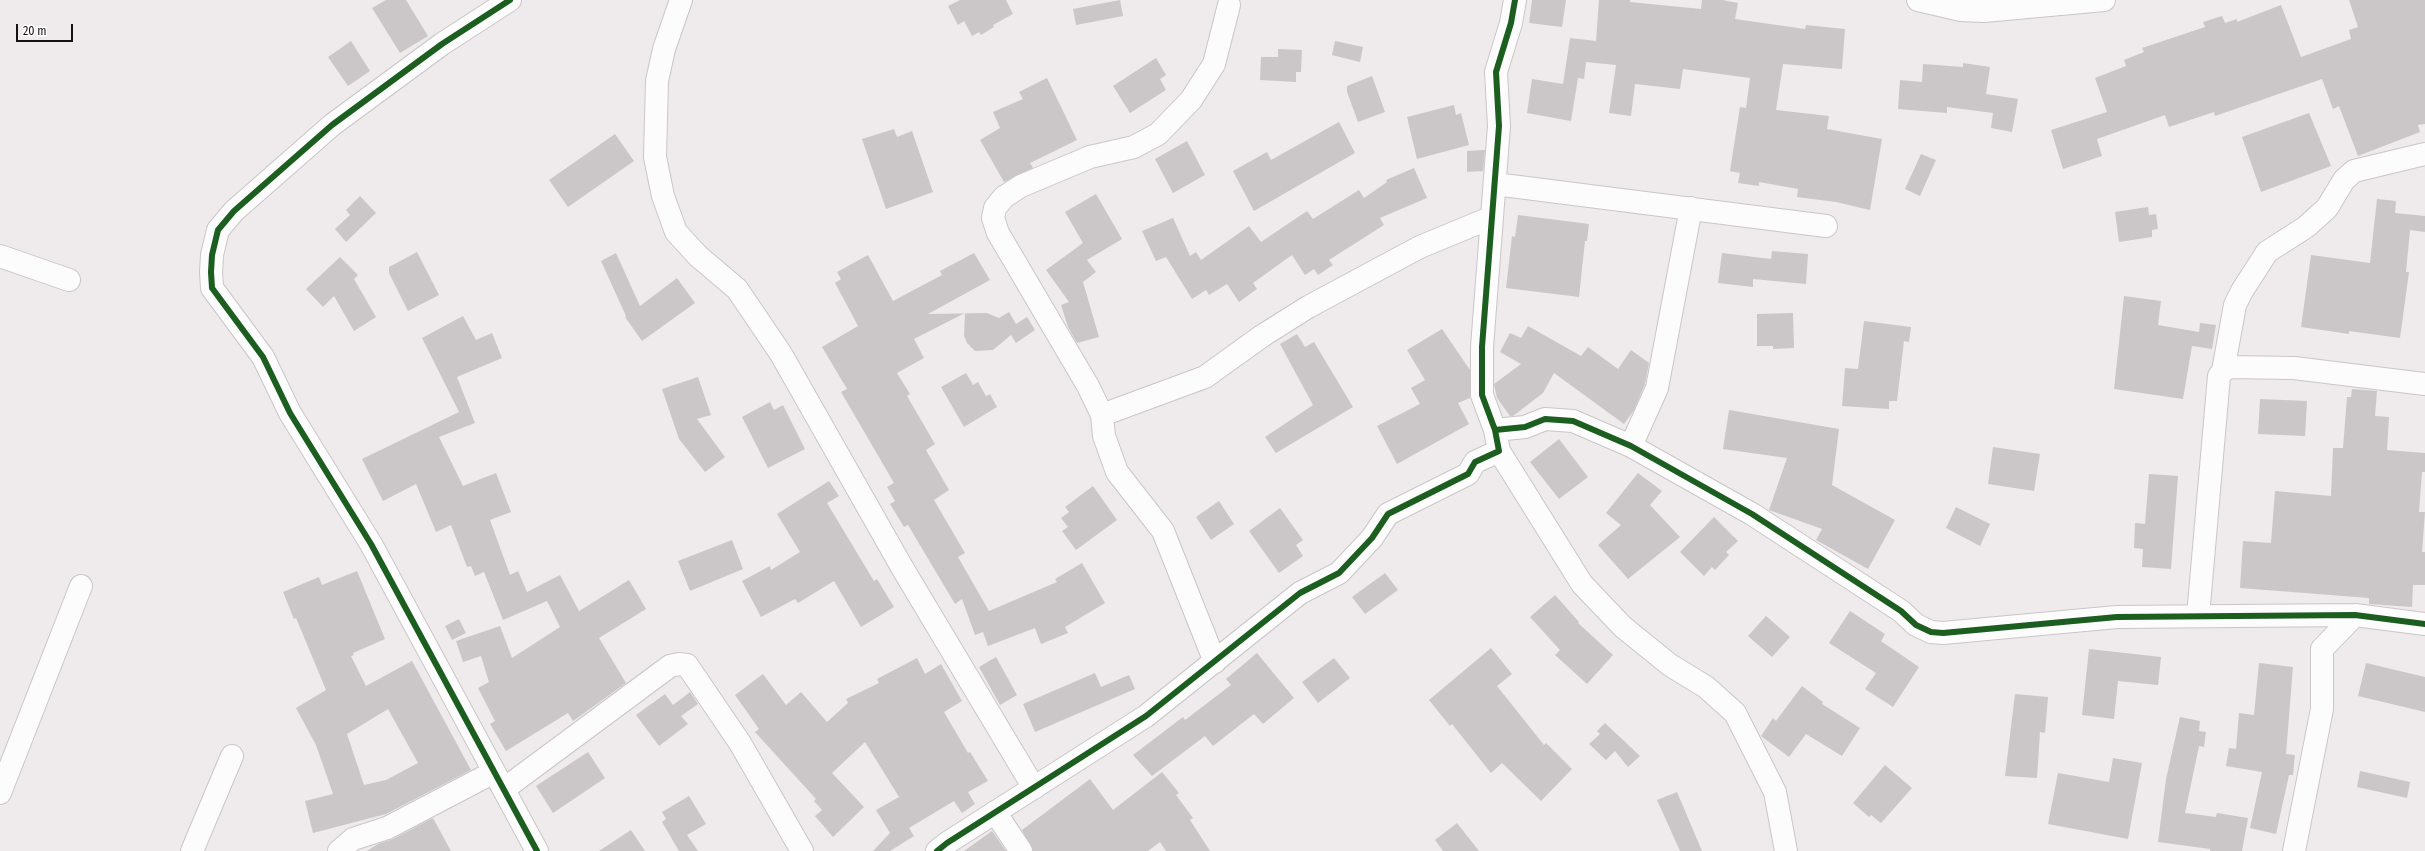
<!DOCTYPE html>
<html>
<head>
<meta charset="utf-8">
<style>
  body { margin:0 }
  #map { position:relative; width:2425px; height:851px; overflow:hidden; background:#efeaeb; font-family:"Fira Sans Condensed",sans-serif }
  canvas { display:block }
  .scale { position:absolute; left:16px; top:24px; width:57px; height:18px; box-sizing:border-box; border:2px solid #161213; border-top:0; padding-left:5px; font-size:12px; line-height:14px; white-space:nowrap; color:#161213; -webkit-text-stroke:3px #fff; paint-order:stroke }
</style>
</head>
<body>
<div id="map">
<canvas width="2425" height="851"></canvas>
<div class="scale">20 m</div>
</div>
<script>
const c = document.querySelector('canvas').getContext('2d');
c.lineJoin = 'round';
function paint(path, color) {
  c.fillStyle = color;
  c.fill(path, 'evenodd');
}
function shape(rows) {
  const path = new Path2D();
  for (const r of rows) {
    path.moveTo(r[0], r[1]);
    for (let i = 2; i < r.length; i += 2) path.lineTo(r[i], r[i + 1]);
  }
  return path;
}
function stroke(path, color, width, dash) {
  c.strokeStyle = color;
  c.lineWidth = width;
  c.lineCap = dash ? 'butt' : 'round';
  c.setLineDash(dash || []);
  c.stroke(path);
}
const building = shape([
  [386,0,406,0,428,36,400,53,372,8],
  [960,0,1006,0,1013,14,993,25,994,27,981,35,979,32,972,36,964,21,958,25,948,6],
  [1120,0,1123,16,1076,25,1073,9],
  [1532,0,1566,0,1562,27,1529,23],
  [1599,0,1630,0,1630,2,1701,9,1702,0,1722,0,1738,3,1735,19,1805,29,1806,25,1845,29,1842,69,1783,64,1776,110,1829,116,1827,129,1882,139,1870,210,1836,202,1797,197,1798,189,1759,182,1759,186,1738,183,1740,173,1730,171,1740,107,1746,108,1750,78,1683,69,1680,89,1635,84,1631,116,1609,113,1616,65,1586,62,1584,79,1578,78,1571,121,1527,113,1532,79,1563,84,1570,38,1596,41],
  [2349,0,2425,0,2425,124,2418,125,2420,132,2358,156,2339,106,2333,109,2322,79,2215,116,2214,112,2169,127,2165,115,2097,139,2102,156,2063,169,2051,130,2107,112,2095,78,2126,66,2124,60,2144,52,2142,48,2205,27,2203,22,2222,16,2225,23,2237,19,2237,22,2281,5,2301,57,2351,39,2349,30,2358,27],
  [351,41,370,71,348,86,328,57],
  [1335,41,1363,47,1360,62,1332,55],
  [1278,49,1302,50,1301,72,1296,72,1296,82,1260,80,1261,57,1278,57],
  [1156,58,1166,75,1160,79,1166,90,1130,113,1113,86],
  [1963,63,1990,67,1986,94,2018,99,2012,132,1991,128,1993,113,1947,107,1947,113,1898,109,1900,80,1922,82,1923,64,1963,67],
  [1372,76,1385,112,1358,122,1347,92,1347,86],
  [1047,78,1077,140,1030,163,1033,168,1004,182,980,140,1000,128,993,112,1023,99,1019,92],
  [1454,105,1456,115,1461,113,1469,145,1417,159,1407,117],
  [2309,113,2331,166,2261,192,2242,137],
  [1339,122,1355,153,1254,211,1233,171,1267,152,1271,160],
  [894,129,897,137,912,131,933,192,886,209,862,139],
  [615,134,634,161,568,207,549,180],
  [1187,141,1205,175,1173,193,1155,159],
  [1485,150,1483,171,1467,172,1467,151],
  [1921,154,1936,160,1920,196,1905,189],
  [1414,168,1427,198,1380,218,1384,225,1329,260,1333,265,1318,275,1314,269,1305,275,1292,255,1253,283,1257,289,1239,302,1227,284,1209,295,1206,290,1192,299,1166,257,1156,261,1142,231,1173,218,1190,256,1196,252,1201,260,1249,226,1261,242,1307,211,1313,219,1359,190,1364,198,1387,182,1386,180],
  [1096,194,1122,239,1087,260,1096,272,1083,282,1099,337,1077,343,1068,327,1061,305,1069,302,1046,270,1083,243,1065,212],
  [360,196,376,213,346,242,335,229,350,215,346,210],
  [2377,199,2396,201,2395,213,2425,216,2425,232,2410,230,2406,272,2409,272,2400,338,2349,331,2349,334,2301,327,2311,255,2370,263],
  [2148,207,2149,215,2156,214,2158,229,2152,230,2152,237,2119,242,2115,212],
  [1518,215,1589,224,1587,241,1585,241,1579,297,1506,288,1512,236,1515,237],
  [1772,251,1808,254,1806,284,1753,279,1753,287,1718,283,1722,253,1771,259],
  [417,252,439,295,408,311,389,273,389,267],
  [616,253,640,306,677,278,695,303,642,341,625,317,626,316,601,261],
  [974,253,990,280,928,314,987,313,999,318,1009,312,1016,324,1027,317,1035,330,1016,343,1011,335,993,350,975,351,967,343,964,336,965,313,914,339,924,358,897,373,910,394,907,396,935,444,926,450,949,490,934,500,965,553,958,557,989,611,1057,582,1055,579,1082,563,1105,603,1065,627,1068,633,1041,644,1035,628,988,646,983,632,975,635,962,599,955,604,908,525,904,527,890,504,895,501,887,487,894,483,841,392,847,389,822,347,858,326,835,283,841,279,837,272,868,255,893,301,942,275,940,271],
  [340,257,358,275,354,279,376,317,354,331,334,296,323,307,306,289],
  [2124,296,2161,301,2158,325,2199,332,2200,323,2216,325,2212,349,2192,346,2183,399,2114,389],
  [1793,313,1794,348,1773,349,1773,346,1757,346,1757,314],
  [463,316,476,340,492,333,502,358,457,377,475,423,439,437,463,486,496,473,511,512,490,520,510,575,518,571,527,592,560,575,579,611,629,580,646,609,599,638,626,683,573,721,568,713,506,751,490,724,495,721,478,688,489,682,481,656,463,662,456,641,500,626,512,658,560,627,547,601,503,620,484,572,475,576,471,566,467,567,451,525,436,532,416,484,383,501,362,459,459,412,422,338],
  [1864,321,1911,327,1909,342,1904,341,1897,401,1889,401,1889,409,1842,406,1845,368,1858,369],
  [1528,326,1581,356,1588,347,1618,369,1631,350,1649,363,1645,384,1634,410,1624,424,1554,373,1543,393,1513,416,1510,416,1497,398,1494,384,1521,364,1500,352,1510,333,1521,338],
  [1442,329,1470,370,1470,398,1458,403,1469,424,1397,464,1377,426,1420,404,1411,388,1425,380,1407,350],
  [1297,334,1305,347,1314,342,1353,407,1276,453,1265,437,1313,405,1280,344],
  [966,373,973,385,978,382,986,396,990,394,997,407,964,427,941,387],
  [698,377,711,415,697,419,725,457,705,472,679,439,662,389],
  [2352,389,2377,391,2375,416,2389,417,2387,450,2425,453,2425,472,2422,472,2419,512,2425,512,2422,552,2425,552,2425,585,2413,585,2412,607,2369,604,2369,598,2240,588,2243,541,2271,543,2275,491,2331,496,2333,448,2343,448,2347,397,2351,397],
  [2260,399,2307,401,2305,436,2258,434],
  [770,402,774,410,783,405,805,449,768,468,742,417],
  [1729,410,1839,429,1832,485,1895,520,1868,569,1816,540,1822,529,1769,510,1787,458,1723,449],
  [1559,439,1588,477,1559,499,1530,462],
  [1993,447,2040,454,2034,491,1988,484],
  [1638,473,1662,491,1650,505,1680,537,1628,579,1598,545,1621,525,1606,513],
  [2149,474,2178,476,2171,569,2142,567,2143,549,2134,548,2135,523,2145,524],
  [829,481,839,496,827,503,874,581,877,579,894,607,861,627,834,581,798,603,795,599,761,617,742,581,770,566,771,570,800,552,777,514],
  [1093,486,1117,520,1076,550,1062,531,1068,527,1061,518,1069,512,1065,507],
  [1219,501,1234,524,1211,540,1196,517],
  [1956,507,1990,524,1980,546,1946,528],
  [1280,508,1303,540,1296,545,1303,556,1279,573,1249,531],
  [1714,517,1738,541,1726,552,1729,555,1715,570,1712,567,1704,576,1680,552],
  [732,540,743,569,690,591,678,561],
  [357,571,385,639,353,653,354,655,351,656,366,686,412,661,471,770,386,814,313,833,305,801,333,794,316,745,296,708,326,690,296,618,294,619,283,592,319,577,322,585],
  [388,709,418,763,386,780,364,785,347,734],
  [1385,573,1398,590,1365,614,1352,597],
  [1555,595,1579,622,1578,623,1613,655,1587,684,1555,655,1560,650,1530,617],
  [1850,611,1885,634,1881,641,1919,667,1893,707,1865,689,1876,673,1829,643],
  [1766,616,1790,637,1772,657,1748,636],
  [459,619,466,633,452,640,445,626],
  [1491,648,1512,674,1497,686,1544,745,1546,743,1572,769,1541,801,1502,763,1491,773,1452,724,1450,726,1429,700],
  [2089,649,2161,657,2158,685,2118,681,2114,719,2082,715],
  [1257,653,1294,698,1263,724,1254,714,1213,746,1205,736,1152,776,1133,755,1183,717,1185,720,1231,685,1226,679],
  [996,657,1017,695,1000,705,979,667],
  [917,658,925,674,941,664,962,701,944,712,968,753,970,752,988,781,968,792,975,804,962,813,954,801,909,828,914,836,890,851,873,851,890,833,876,810,899,797,865,742,832,773,864,807,833,837,815,816,822,810,814,801,816,799,755,732,759,729,735,695,763,674,786,705,801,692,827,722,848,703,846,699,879,683,877,679],
  [1334,658,1350,678,1318,703,1302,682],
  [2259,663,2293,667,2286,754,2295,755,2293,775,2289,775,2276,834,2250,828,2262,772,2226,766,2229,748,2236,749,2239,713,2254,715],
  [2366,663,2425,677,2425,712,2358,696],
  [1095,673,1101,687,1129,675,1135,689,1035,732,1023,704],
  [1802,686,1823,702,1822,704,1860,728,1842,756,1806,734,1789,757,1761,736,1773,718,1776,721],
  [690,692,698,704,681,716,688,724,659,746,636,715,665,694,673,705],
  [2015,694,2048,697,2045,733,2040,732,2037,778,2005,776],
  [2180,717,2200,721,2199,731,2206,732,2204,747,2199,746,2185,813,2216,817,2217,813,2248,818,2242,851,2210,851,2210,849,2158,842,2166,779],
  [1605,723,1640,756,1628,767,1615,751,1606,760,1589,744,1600,734,1597,731],
  [588,752,605,778,553,813,536,786],
  [2113,758,2142,763,2128,839,2048,824,2058,773,2109,782],
  [1885,765,1912,788,1881,823,1871,815,1869,817,1853,803],
  [2360,771,2410,782,2407,798,2357,787],
  [1162,772,1179,793,1176,795,1193,818,1190,820,1210,851,1166,851,1160,842,1148,851,1033,851,1022,830,1090,779,1113,810],
  [1677,792,1702,851,1680,851,1657,800],
  [689,796,706,824,687,835,698,851,679,851,662,822,666,819,662,812],
  [433,818,451,851,367,851,378,844,393,839],
  [1457,823,1479,851,1443,851,1435,840],
  [631,830,645,851,599,851],
  [992,831,1006,851,964,851]
]);
const street = shape([
  [510,0,442,44,332,125,234,211,218,230,212,255,211,272,212,288,263,357,290,413,371,544,537,851],
  [681,0,664,49,657,81,655,157,663,196,676,232,698,256,737,289,781,354,903,569,1034,788],
  [1918,0,1961,10,1984,11,2104,0],
  [1495,184,1826,226],
  [0,256,69,280],
  [2223,371,2230,367,2294,368,2425,384],
  [1102,415,1205,377,1262,336,1308,307,1420,247,1490,218],
  [1495,430,1525,427,1545,419,1573,421,1631,446,1752,514,1901,611,1916,625,1931,632,1943,633,2117,617,2355,615,2425,624],
  [1631,446,1657,388,1691,208],
  [1499,451,1582,584,1623,627,1670,665,1706,687,1735,713,1775,792,1786,851],
  [2198,616,2219,376,2223,371,2235,305,2242,291,2267,252,2306,227,2327,208,2344,180,2354,171,2425,154],
  [1215,662,1163,531,1117,472,1104,436,1102,415,1088,386,998,233,993,218,995,208,1004,197,1021,186,1090,157,1134,147,1158,134,1191,100,1214,64,1229,5],
  [504,789,670,666,679,664,687,665,740,743,802,851],
  [0,793,81,586],
  [995,812,1021,851],
  [192,851,232,756],
  [339,851,353,839,387,828,494,772],
  [937,851,947,843,1146,716,1300,593,1339,573,1372,538,1388,514,1468,474,1475,462,1499,451,1495,430,1482,395,1482,347,1499,126,1496,72,1511,23,1515,0],
  [2294,851,2322,709,2322,649,2355,615]
]);
const cycleway = shape([
  [510,0,442,44,332,125,234,211,218,230,212,255,211,272,212,288,263,357,290,413,371,544,537,851],
  [1495,430,1525,427,1545,419,1573,421,1631,446,1752,514,1901,611,1916,625,1931,632,1943,633,2117,617,2355,615,2425,624],
  [937,851,947,843,1146,716,1300,593,1339,573,1372,538,1388,514,1468,474,1475,462,1499,451,1495,430,1482,395,1482,347,1499,126,1496,72,1511,23,1515,0]
]);
paint(building, '#cbc7c8');
stroke(street, '#cac6c7', 24);
stroke(street, '#fdfcfc', 22);
stroke(cycleway, '#1b5e20', 6);
</script>
</body>
</html>
